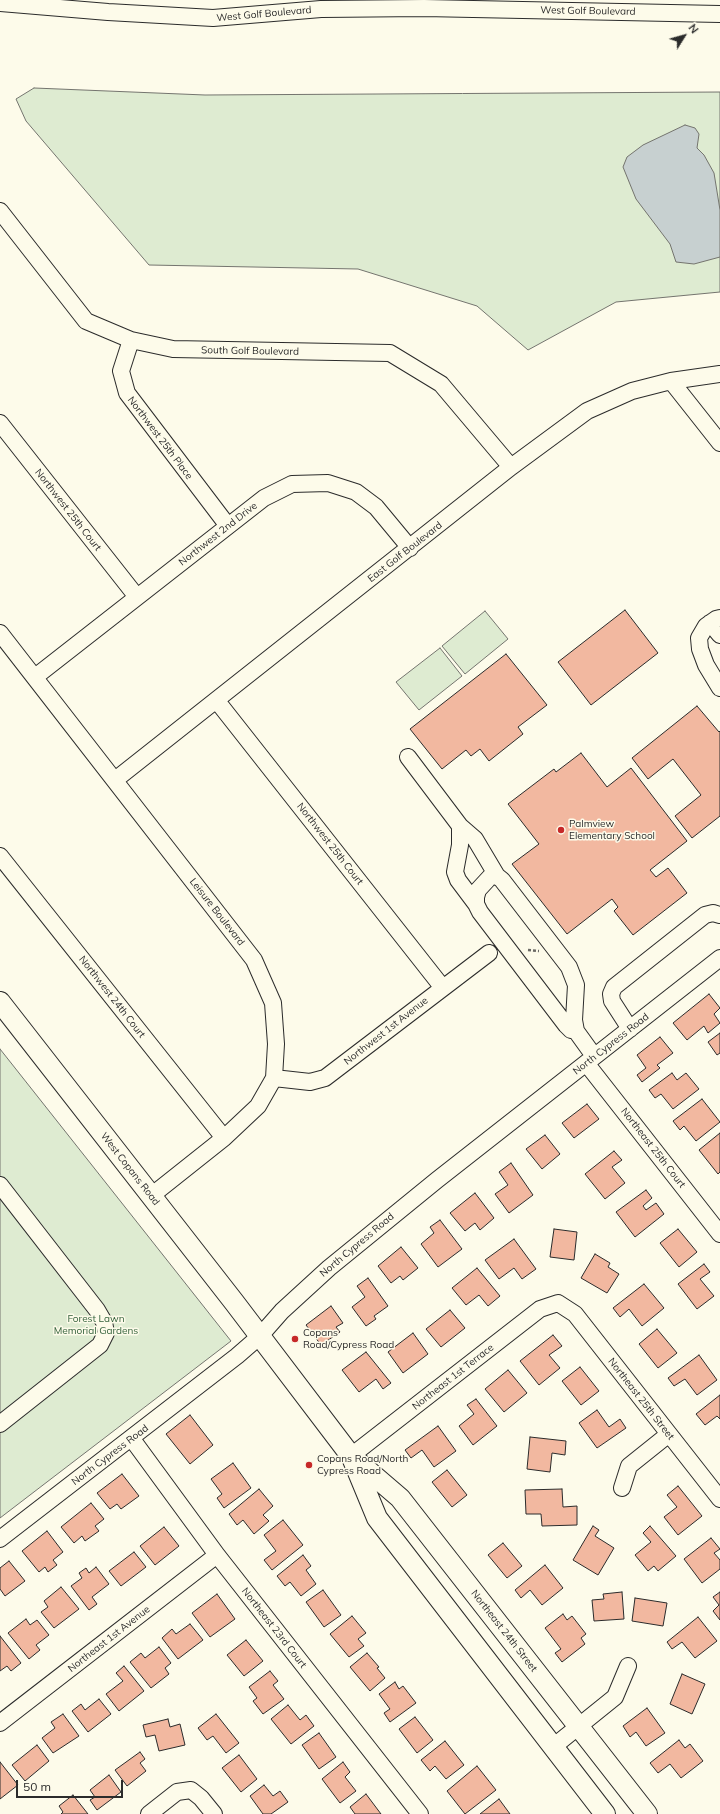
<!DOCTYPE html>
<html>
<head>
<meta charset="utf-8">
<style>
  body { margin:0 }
  #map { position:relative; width:720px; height:1814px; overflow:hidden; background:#fdfbea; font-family:Mulish,sans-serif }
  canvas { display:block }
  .north { position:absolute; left:664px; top:16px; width:40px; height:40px; -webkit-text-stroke:3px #fdfbea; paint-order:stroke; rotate:53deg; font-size:11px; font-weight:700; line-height:16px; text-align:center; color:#2b2b2b }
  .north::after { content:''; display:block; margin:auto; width:14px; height:18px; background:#2b2b2b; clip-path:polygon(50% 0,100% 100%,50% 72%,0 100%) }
  .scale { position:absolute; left:16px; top:1780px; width:107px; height:18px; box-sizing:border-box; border:2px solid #2b2b2b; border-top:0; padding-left:5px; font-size:12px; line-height:14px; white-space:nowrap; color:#2b2b2b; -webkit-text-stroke:3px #fdfbea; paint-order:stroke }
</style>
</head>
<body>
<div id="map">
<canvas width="720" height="1814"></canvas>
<div class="north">N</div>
<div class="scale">50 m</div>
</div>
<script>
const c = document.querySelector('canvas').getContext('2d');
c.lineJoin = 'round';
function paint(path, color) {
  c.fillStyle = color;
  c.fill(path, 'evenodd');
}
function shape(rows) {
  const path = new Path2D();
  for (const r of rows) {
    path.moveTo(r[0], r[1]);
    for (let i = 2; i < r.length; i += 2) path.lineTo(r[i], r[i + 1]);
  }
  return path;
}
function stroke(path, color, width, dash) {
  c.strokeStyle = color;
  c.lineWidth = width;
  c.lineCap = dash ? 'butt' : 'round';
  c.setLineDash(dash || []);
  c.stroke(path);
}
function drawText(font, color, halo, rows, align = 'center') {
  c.font = font + ' Mulish,sans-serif';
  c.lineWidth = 3;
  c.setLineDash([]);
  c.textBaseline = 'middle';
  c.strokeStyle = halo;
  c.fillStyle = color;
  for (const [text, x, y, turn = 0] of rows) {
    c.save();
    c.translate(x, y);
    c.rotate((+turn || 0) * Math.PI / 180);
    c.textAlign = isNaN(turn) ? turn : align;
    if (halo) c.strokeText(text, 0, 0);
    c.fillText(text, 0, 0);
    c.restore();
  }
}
const green = shape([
  [34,88,205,95,720,92,720,292,616,302,528,350,477,306,358,269,149,265,26,121,16,99,34,88],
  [485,611,508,639,465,674,442,646,485,611],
  [440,648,462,676,419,710,396,682,440,648],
  [0,1049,231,1341,0,1518,0,1049]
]);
const water = shape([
  [685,125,695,128,699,134,697,148,704,155,714,173,720,210,720,257,694,264,676,262,670,244,636,199,623,167,627,157,643,145,685,125]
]);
const building = shape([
  [625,610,658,653,591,705,558,662,625,610],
  [506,654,547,705,518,727,523,734,489,761,480,749,471,756,466,750,442,769,410,729,506,654],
  [697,706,719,732,720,731,720,816,692,838,675,816,701,795,673,759,648,779,632,758,697,706],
  [581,753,607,787,631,768,687,841,650,870,656,877,668,868,687,893,633,935,614,911,618,907,612,899,567,934,512,864,539,844,508,804,554,769,556,772,581,753],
  [709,994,720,1008,714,1014,720,1023,708,1033,704,1026,687,1040,673,1023,709,994],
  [720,1033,720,1053,717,1055,708,1042,720,1033],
  [660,1037,673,1053,657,1065,660,1068,642,1082,637,1075,646,1068,637,1055,660,1037],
  [672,1073,677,1080,686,1073,699,1089,673,1109,661,1094,655,1098,649,1090,672,1073],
  [702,1099,720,1122,696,1141,684,1126,680,1130,673,1121,702,1099],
  [587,1104,599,1119,574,1138,562,1123,587,1104],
  [720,1133,720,1172,718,1174,699,1150,720,1133],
  [545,1135,560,1154,542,1169,526,1149,545,1135],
  [614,1151,622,1160,612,1167,625,1183,605,1199,585,1174,614,1151],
  [511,1163,533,1195,509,1213,495,1194,508,1185,499,1172,511,1163],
  [646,1190,652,1198,643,1206,646,1210,656,1203,664,1214,635,1237,616,1212,646,1190],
  [475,1193,494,1218,480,1230,475,1223,465,1231,450,1213,475,1193],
  [440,1220,462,1249,438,1267,421,1244,434,1233,430,1227,440,1220],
  [554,1229,577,1232,574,1260,550,1257,554,1229],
  [678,1229,697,1252,679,1267,660,1243,678,1229],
  [514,1239,536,1269,522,1279,514,1268,499,1279,485,1260,514,1239],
  [401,1247,418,1268,403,1280,400,1276,391,1283,378,1266,401,1247],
  [595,1254,610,1263,608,1267,619,1274,607,1293,581,1278,595,1254],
  [704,1264,710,1272,700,1279,714,1296,697,1309,678,1284,704,1264],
  [477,1268,500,1296,488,1306,479,1295,466,1305,452,1288,477,1268],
  [368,1278,388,1306,374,1316,376,1319,366,1326,352,1307,365,1297,357,1286,368,1278],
  [644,1284,664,1308,642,1326,629,1309,620,1317,613,1308,644,1284],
  [331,1306,343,1323,336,1327,340,1332,321,1345,306,1325,331,1306],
  [450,1310,465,1328,441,1347,426,1329,450,1310],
  [657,1329,677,1353,658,1368,639,1344,657,1329],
  [413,1333,428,1354,403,1373,388,1352,413,1333],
  [553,1335,562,1346,549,1355,560,1368,539,1385,520,1361,553,1335],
  [366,1352,391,1383,383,1389,376,1379,359,1392,342,1370,366,1352],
  [699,1355,717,1380,697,1395,685,1379,674,1386,668,1378,699,1355],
  [580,1367,599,1391,581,1405,562,1381,580,1367],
  [508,1370,527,1393,504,1412,485,1389,508,1370],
  [720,1395,720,1419,717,1416,705,1425,696,1414,720,1395],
  [476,1399,497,1426,473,1445,459,1426,474,1414,467,1405,476,1399],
  [597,1410,609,1427,620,1419,626,1428,597,1448,579,1423,597,1410],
  [190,1415,213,1445,190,1464,166,1434,190,1415],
  [438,1426,456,1451,434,1467,422,1450,411,1458,405,1450,438,1426],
  [530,1437,566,1441,565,1455,552,1453,550,1472,527,1469,530,1437],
  [233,1463,251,1488,224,1508,217,1498,222,1494,211,1479,233,1463],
  [447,1470,467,1495,452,1507,432,1482,447,1470],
  [122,1474,139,1496,121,1509,117,1504,110,1509,97,1493,122,1474],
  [678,1486,702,1516,678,1535,664,1517,677,1507,667,1495,678,1486],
  [259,1489,273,1506,263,1515,269,1521,254,1534,243,1520,237,1525,229,1514,259,1489],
  [562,1489,563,1507,577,1506,577,1525,542,1526,541,1514,526,1514,525,1490,562,1489],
  [91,1503,104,1519,95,1526,99,1531,85,1541,82,1536,74,1543,61,1527,91,1503],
  [283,1520,303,1545,272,1570,264,1560,276,1551,264,1535,283,1520],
  [593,1526,599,1530,595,1536,614,1548,598,1575,573,1560,593,1526],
  [650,1526,676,1556,658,1571,654,1566,648,1571,635,1555,651,1542,643,1533,650,1526],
  [164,1527,179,1546,155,1565,140,1546,164,1527],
  [47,1531,63,1552,53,1560,57,1565,48,1572,45,1567,39,1572,22,1551,47,1531],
  [711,1538,720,1549,714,1553,720,1560,720,1569,702,1583,684,1559,711,1538],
  [503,1543,522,1566,507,1578,488,1555,503,1543],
  [134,1552,146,1567,121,1586,109,1571,134,1552],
  [303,1555,311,1566,306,1570,316,1584,301,1596,290,1582,285,1586,277,1576,303,1555],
  [9,1561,25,1581,5,1596,0,1589,0,1568,9,1561],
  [545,1565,563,1588,542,1605,530,1590,521,1598,515,1590,545,1565],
  [96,1567,109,1584,92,1597,97,1604,89,1610,71,1586,82,1578,79,1573,86,1568,89,1573,96,1567],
  [61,1587,79,1609,54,1628,41,1612,48,1607,44,1601,61,1587],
  [323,1590,341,1615,324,1627,306,1602,323,1590],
  [622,1592,624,1619,594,1621,592,1600,604,1599,603,1594,622,1592],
  [720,1592,720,1620,713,1611,719,1605,713,1597,720,1592],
  [217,1594,235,1619,210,1637,192,1613,217,1594],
  [635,1598,667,1603,663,1626,632,1621,635,1598],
  [563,1614,567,1620,572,1616,586,1634,581,1638,585,1644,562,1662,555,1653,561,1649,545,1628,563,1614],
  [352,1616,366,1633,358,1639,364,1646,349,1657,330,1634,352,1616],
  [698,1617,717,1641,695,1658,682,1642,672,1649,667,1642,698,1617],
  [26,1619,30,1625,37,1620,49,1635,36,1645,40,1650,29,1659,8,1633,26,1619],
  [190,1624,203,1640,178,1659,162,1638,172,1629,176,1634,190,1624],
  [0,1636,21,1663,11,1671,7,1666,0,1671,0,1636],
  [246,1640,263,1661,244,1676,227,1655,246,1640],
  [159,1647,171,1663,165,1668,169,1674,151,1688,130,1662,141,1653,145,1658,159,1647],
  [367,1653,379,1667,377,1668,385,1678,370,1691,350,1667,367,1653],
  [124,1666,144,1691,119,1711,106,1694,123,1681,116,1673,124,1666],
  [270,1671,278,1681,273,1685,284,1699,263,1714,253,1701,257,1698,249,1687,270,1671],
  [682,1674,705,1684,692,1714,670,1704,682,1674],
  [395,1682,399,1689,403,1686,416,1703,390,1722,384,1713,390,1709,379,1694,395,1682],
  [99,1699,111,1714,88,1732,72,1711,81,1704,85,1710,99,1699],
  [288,1705,300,1720,306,1715,314,1726,291,1744,271,1719,288,1705],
  [647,1708,665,1733,646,1746,636,1732,630,1737,623,1726,647,1708],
  [63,1714,79,1736,53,1753,42,1738,55,1728,51,1722,63,1714],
  [216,1714,239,1743,226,1753,213,1736,207,1740,198,1728,216,1714],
  [415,1717,433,1740,417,1753,399,1729,415,1717],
  [168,1719,170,1727,180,1724,185,1745,159,1751,155,1735,146,1737,143,1725,168,1719],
  [319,1733,336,1757,319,1769,302,1745,319,1733],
  [679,1740,685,1748,690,1744,703,1761,681,1778,670,1764,658,1773,650,1763,679,1740],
  [445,1741,464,1765,446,1779,435,1766,430,1771,421,1760,445,1741],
  [37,1745,49,1761,25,1781,12,1765,37,1745],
  [140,1752,145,1759,140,1763,146,1771,127,1786,115,1770,140,1752],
  [239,1755,257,1779,241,1792,222,1768,239,1755],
  [0,1762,18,1785,0,1799,0,1762],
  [343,1762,350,1772,345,1777,356,1791,340,1803,322,1779,343,1762],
  [477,1766,496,1790,465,1814,447,1791,477,1766],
  [109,1775,121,1792,97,1810,90,1800,95,1797,90,1790,109,1775],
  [264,1785,273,1796,280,1791,288,1802,271,1814,263,1814,250,1796,264,1785],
  [366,1794,381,1814,355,1814,350,1807,366,1794],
  [73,1795,88,1814,61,1814,63,1812,59,1806,73,1795],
  [499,1799,510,1814,480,1814,499,1799]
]);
const path = shape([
  [528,950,539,951]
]);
const minor = shape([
  [0,3,108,12,213,18,321,9,424,8,720,14],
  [0,211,86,321,131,340,173,349,390,353,441,384,511,467],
  [131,340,121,371,127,393,228,526],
  [671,381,720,443],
  [0,423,137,597],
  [720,618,716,619,706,626,699,638,700,649,706,665,720,688],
  [710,623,720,635],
  [0,633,254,960,273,1003,276,1044,274,1078,258,1106,224,1138,151,1196],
  [35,677,264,498,292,484,328,483,356,492,376,507,410,548],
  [217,701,443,988],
  [408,757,460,826],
  [115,780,511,467,587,411,632,391,671,381,720,374],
  [0,856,224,1138],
  [476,904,458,880,455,872,460,845,460,826,475,839,497,876],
  [630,1029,612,1001,611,994,614,987,705,915,713,913,720,915],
  [576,1031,571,1030,566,1025,480,912,476,904,476,897,478,890,490,877,497,876,502,880,569,967,576,985,574,1020,576,1031,594,1056],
  [586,1063,720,1234],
  [274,1078,310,1082,325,1078,489,953],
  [0,1185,97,1310,104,1322,106,1333,100,1345,0,1424],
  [132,1439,217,1555,420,1814],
  [351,1456,540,1309,558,1303,575,1314,720,1499],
  [622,1488,629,1466,669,1434],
  [0,1539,237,1356,260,1336,282,1311,329,1268,437,1180,720,958],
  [0,1723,217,1555],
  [553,1747,615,1697,628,1666],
  [149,1814,177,1792,191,1790,201,1798,214,1814]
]);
const major = shape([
  [0,1002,234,1302,351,1456,400,1498,647,1814],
  [353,1460,377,1518,605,1814]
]);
const markers = [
  [561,830,4,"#c62828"],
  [295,1339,4,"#c62828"],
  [309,1465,4,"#c62828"]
];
const streetNames = [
  ["West Golf Boulevard",588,11,1],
  ["West Golf Boulevard",264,14,-5],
  ["South Golf Boulevard",250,351,1],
  ["Northwest 25th Place",160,438,53],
  ["Northwest 25th Court",68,510,52],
  ["Northwest 2nd Drive",218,534,-38],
  ["East Golf Boulevard",405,552,-38],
  ["Northwest 25th Court",330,844,52],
  ["Leisure Boulevard",217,912,52],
  ["Northwest 24th Court",112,997,52],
  ["Northwest 1st Avenue",386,1031,-38],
  ["North Cypress Road",611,1044,-38],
  ["Northeast 25th Court",653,1148,52],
  ["West Copans Road",130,1169,52],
  ["North Cypress Road",357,1245,-40],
  ["Northeast 1st Terrace",453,1377,-38],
  ["Northeast 25th Street",641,1399,52],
  ["North Cypress Road",110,1455,-37],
  ["Northeast 23rd Court",274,1628,52],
  ["Northeast 24th Street",504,1631,52],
  ["Northeast 1st Avenue",109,1639,-38]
];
const poiNames = [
  ["Palmview",569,824],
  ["Elementary School",569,836],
  ["Copans",303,1333],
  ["Road/Cypress Road",303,1345],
  ["Copans Road/North",317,1459],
  ["Cypress Road",317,1471]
];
const parkNames = [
  ["Forest Lawn",96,1319],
  ["Memorial Gardens",96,1331]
];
paint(green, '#deebd1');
stroke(green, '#74746e', 1);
paint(water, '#c7d0d0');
stroke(water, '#74746e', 1);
paint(building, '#f2b8a0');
stroke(building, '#2b2b2b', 1);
stroke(minor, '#2b2b2b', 18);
stroke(major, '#2b2b2b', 22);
stroke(path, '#6a6964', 2.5, [3, 2]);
stroke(minor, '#fdfbea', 16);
stroke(major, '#fdfbea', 20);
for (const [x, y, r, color] of markers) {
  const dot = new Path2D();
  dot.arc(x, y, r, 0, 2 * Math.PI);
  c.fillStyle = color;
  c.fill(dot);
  stroke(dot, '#fdfbea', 1.5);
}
drawText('10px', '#2b2b2b', '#fdfbea', streetNames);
drawText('10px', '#2b2b2b', '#fdfbea', poiNames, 'left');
drawText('10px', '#34623c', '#fdfbea', parkNames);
</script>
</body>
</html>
